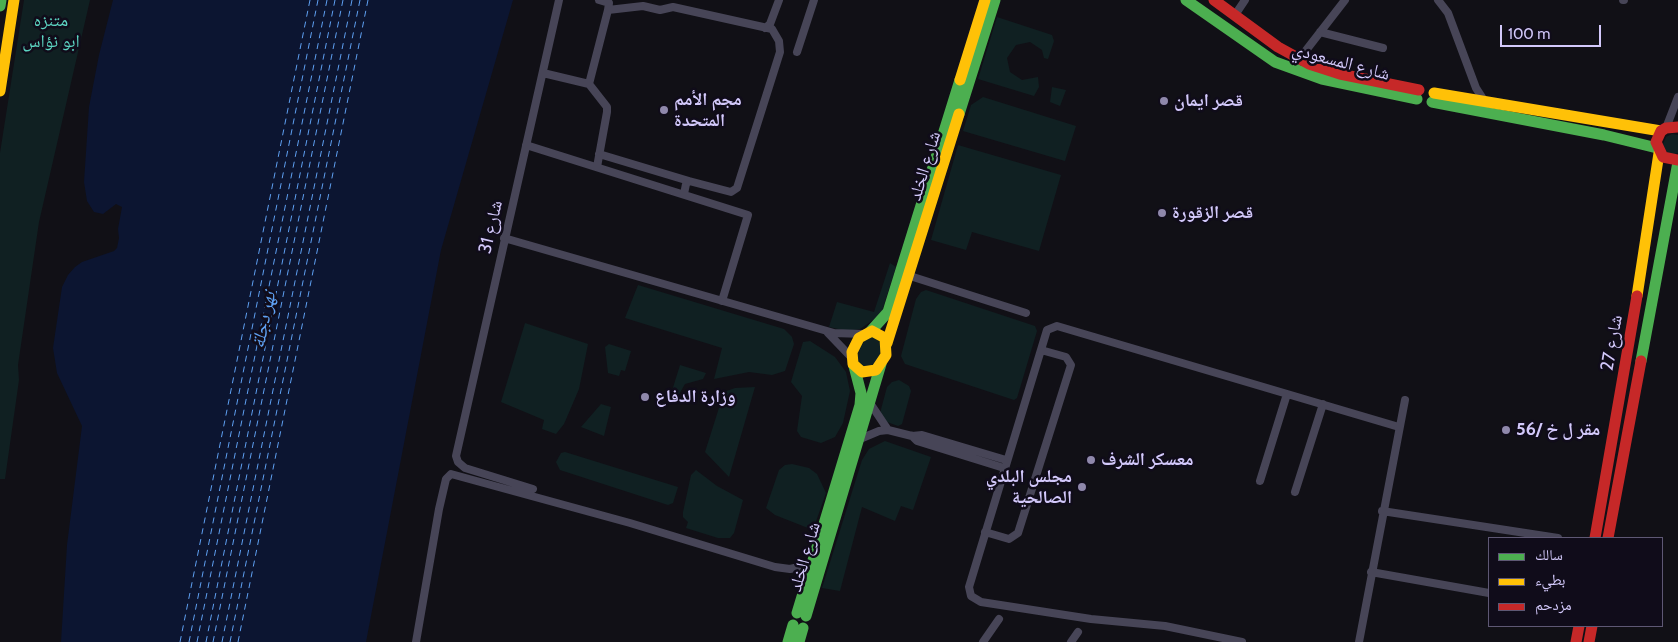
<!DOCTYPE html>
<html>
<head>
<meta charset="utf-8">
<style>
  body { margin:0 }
  #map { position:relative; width:1678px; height:642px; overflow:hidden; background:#111016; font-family:Cabin,"Noto Naskh Arabic",sans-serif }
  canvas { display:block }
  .legend { position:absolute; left:1488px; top:537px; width:175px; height:90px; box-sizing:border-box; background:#100c1a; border:1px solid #5e5874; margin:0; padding:6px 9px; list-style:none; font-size:15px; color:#d3c9fb }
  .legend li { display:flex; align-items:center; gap:10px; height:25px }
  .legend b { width:25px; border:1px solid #5e5874 }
  .scale { position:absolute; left:1500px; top:25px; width:101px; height:22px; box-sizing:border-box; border:2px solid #d3c9fb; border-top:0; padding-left:6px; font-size:15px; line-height:18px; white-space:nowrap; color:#d3c9fb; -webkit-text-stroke:4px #100c1a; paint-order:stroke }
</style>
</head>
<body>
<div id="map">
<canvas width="1678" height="642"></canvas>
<ul class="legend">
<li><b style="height:6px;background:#4caf50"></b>سالك</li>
<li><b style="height:6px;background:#ffc107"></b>بطيء</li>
<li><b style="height:6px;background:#c62828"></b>مزدحم</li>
</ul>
<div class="scale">100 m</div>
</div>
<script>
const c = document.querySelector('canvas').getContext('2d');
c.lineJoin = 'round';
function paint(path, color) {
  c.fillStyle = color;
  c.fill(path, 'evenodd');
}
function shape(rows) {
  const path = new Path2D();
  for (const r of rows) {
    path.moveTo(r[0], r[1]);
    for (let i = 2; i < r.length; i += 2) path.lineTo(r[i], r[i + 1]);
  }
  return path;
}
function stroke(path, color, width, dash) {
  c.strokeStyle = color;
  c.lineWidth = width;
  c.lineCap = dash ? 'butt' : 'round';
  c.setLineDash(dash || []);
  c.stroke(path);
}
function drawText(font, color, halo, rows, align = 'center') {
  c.font = font + ' Cabin,"Noto Naskh Arabic",sans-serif';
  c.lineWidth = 5;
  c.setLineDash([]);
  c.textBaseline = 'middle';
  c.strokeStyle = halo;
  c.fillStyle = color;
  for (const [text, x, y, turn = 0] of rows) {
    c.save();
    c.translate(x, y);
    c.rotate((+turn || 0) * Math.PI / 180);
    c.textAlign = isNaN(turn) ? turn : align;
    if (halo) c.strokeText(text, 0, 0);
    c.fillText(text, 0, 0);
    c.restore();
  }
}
const green = shape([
  [24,0,90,0,39,222,18,365,19,380,5,479,0,479,0,153],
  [997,17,1052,35,1054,41,1048,59,1044,58,1042,50,1030,42,1016,45,1007,58,1010,72,1022,80,1038,77,1039,87,1034,96,978,79],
  [1052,87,1066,90,1060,106,1050,102],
  [983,97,1076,126,1065,161,963,131,971,105],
  [1672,134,1678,135,1678,153,1674,154,1667,153,1663,144,1666,137],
  [958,145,1061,175,1039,251,972,232,966,250,931,240],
  [890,263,896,267,882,311,876,318,860,329,847,331,829,327,837,302,874,312],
  [638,285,784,329,792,337,794,344,785,371,772,375,749,372,714,379,722,348,625,318],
  [926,290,1035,326,1037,331,1017,398,1014,400,905,364,901,356,916,299,921,292],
  [525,323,588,344,579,389,564,424,556,434,542,429,544,420,501,402],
  [874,335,883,342,878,363,865,369,856,361,860,341],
  [810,341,835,357,846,372,850,391,843,423,835,437,821,443,801,437,797,431,802,396,791,382,803,342],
  [609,344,631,351,625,371,621,370,619,376,608,373,605,347],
  [680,365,706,373,703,379,685,384,678,396,671,394],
  [899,380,909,386,911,391,902,424,898,426,887,422,880,413,887,387,892,382],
  [755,387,729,477,705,452,724,392,735,388],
  [601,404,611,407,604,436,581,427],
  [885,441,931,457,913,510,901,506,895,521,862,507,840,591,822,588,862,460,869,449],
  [565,452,678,487,673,503,668,505,560,470,556,462,561,453],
  [792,464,809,468,817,474,826,493,813,530,775,515,766,508,779,470,785,465],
  [696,470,717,486,743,500,734,533,730,538,718,538,686,528,688,522,683,517,683,512,691,475]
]);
const water = shape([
  [113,0,513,0,441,250,366,642,61,642,67,545,82,426,57,373,53,348,62,287,68,275,75,267,82,262,114,251,117,248,119,238,118,229,122,207,116,204,103,214,94,212,87,201,84,182,89,107,99,55]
]);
const ferry = shape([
  [180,642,310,0],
  [189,642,318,0],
  [197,642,327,0],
  [206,642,335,0],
  [213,642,343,0],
  [222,642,352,0],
  [230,642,360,0],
  [238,642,368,0]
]);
const street = shape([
  [599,0,609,3,608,10],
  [1438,0,1448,13,1476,88,1485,102],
  [1623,0,1624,0],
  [1235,15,1245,0],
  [765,28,770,24,779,0],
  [1320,32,1383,48],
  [797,52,814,0],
  [1297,62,1345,0],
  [543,73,589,84],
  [1666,128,1678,97],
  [526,145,748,215,722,301],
  [599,154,689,181],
  [597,167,607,112,607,107,589,84,608,10,643,6,660,10,673,7,772,29,779,41,780,52,737,188,731,192,689,181,686,184,684,194],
  [504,238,834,333,863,334],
  [910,276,1026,313],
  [828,333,851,357],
  [870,403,888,430],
  [912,436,917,441,1004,468],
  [860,439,879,431,888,430,912,436,922,435,1006,460],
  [1260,481,1287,394],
  [533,489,465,468,458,462,456,456,559,0],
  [1295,492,1323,404],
  [1382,511,1558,538],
  [985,532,1009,539,1018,533,1071,365,1066,357,1041,350],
  [1371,572,1489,593],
  [416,642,439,509,446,479,451,474,630,523,775,567,790,569,812,564],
  [983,642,999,619],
  [1071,642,1078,632],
  [1242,642,1165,626,1091,619,981,602,971,596,969,587,1047,330,1057,326,1399,427],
  [1359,642,1405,400]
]);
const fast = shape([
  [1186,0,1275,62,1322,79,1417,99],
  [0,6,1,0],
  [1432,102,1604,135,1657,148],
  [959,114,995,0],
  [870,332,888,312,960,80],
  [1641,361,1678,162],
  [797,613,860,405,861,393,854,366],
  [806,616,881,364],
  [788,642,793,625],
  [799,642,803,628]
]);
const slow = shape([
  [960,80,985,0],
  [0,91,14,0],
  [1434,93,1661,131],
  [1637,296,1659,153],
  [872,331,885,338,886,355,876,370,862,372,853,364,852,352,859,338,872,331],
  [887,343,959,114]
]);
const jam = shape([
  [1214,0,1278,47,1309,64,1340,74,1419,90],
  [1678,127,1666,128,1661,131,1656,142,1663,157,1678,160],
  [1595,538,1637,296],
  [1608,538,1641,361],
  [1576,642,1579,626],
  [1589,642,1592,626]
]);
const markers = [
  [1164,101,5,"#8f88ab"],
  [664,110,5,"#8f88ab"],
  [1162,213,5,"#8f88ab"],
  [645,397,5,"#8f88ab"],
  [1506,430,5,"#8f88ab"],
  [1091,460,5,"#8f88ab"],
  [1082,487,5,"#8f88ab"]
];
const parkNames = [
  ["متنزه",51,21],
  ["ابو نؤاس",51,42]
];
const streetNames = [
  ["شارع المسعودي",1341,62,15],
  ["شارع الخلد",925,166,-73],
  ["شارع 31",491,227,-77],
  ["شارع 27",1612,343,-80],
  ["شارع الخلد",805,557,-74]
];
const poiNames = [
  ["مجم الأمم",674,100],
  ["المتحدة",674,121],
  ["قصر ايمان",1174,101],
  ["قصر الزقورة",1172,213],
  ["وزارة الدفاع",655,397],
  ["مقر ل خ /56",1516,430],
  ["معسكر الشرف",1101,460],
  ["مجلس البلدي",1072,477,"right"],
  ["الصالحية",1072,498,"right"]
];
const waterNames = [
  ["نهر دجلة",264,320,-78]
];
paint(green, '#102022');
paint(water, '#0c1531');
stroke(ferry, '#5fa1f3', 1, [6, 5]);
stroke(street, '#474557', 8);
stroke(fast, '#4caf50', 11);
stroke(slow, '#ffc107', 11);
stroke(jam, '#c62828', 11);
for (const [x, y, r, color] of markers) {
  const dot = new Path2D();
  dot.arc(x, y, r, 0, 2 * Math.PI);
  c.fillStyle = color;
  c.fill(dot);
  stroke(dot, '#100c1a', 2);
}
drawText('18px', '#5cd4c1', '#100c1a', parkNames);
drawText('18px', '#d3c9fb', '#100c1a', streetNames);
drawText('bold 18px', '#d3c9fb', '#100c1a', poiNames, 'left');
drawText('italic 19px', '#5fa1f3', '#100c1a', waterNames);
</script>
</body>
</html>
